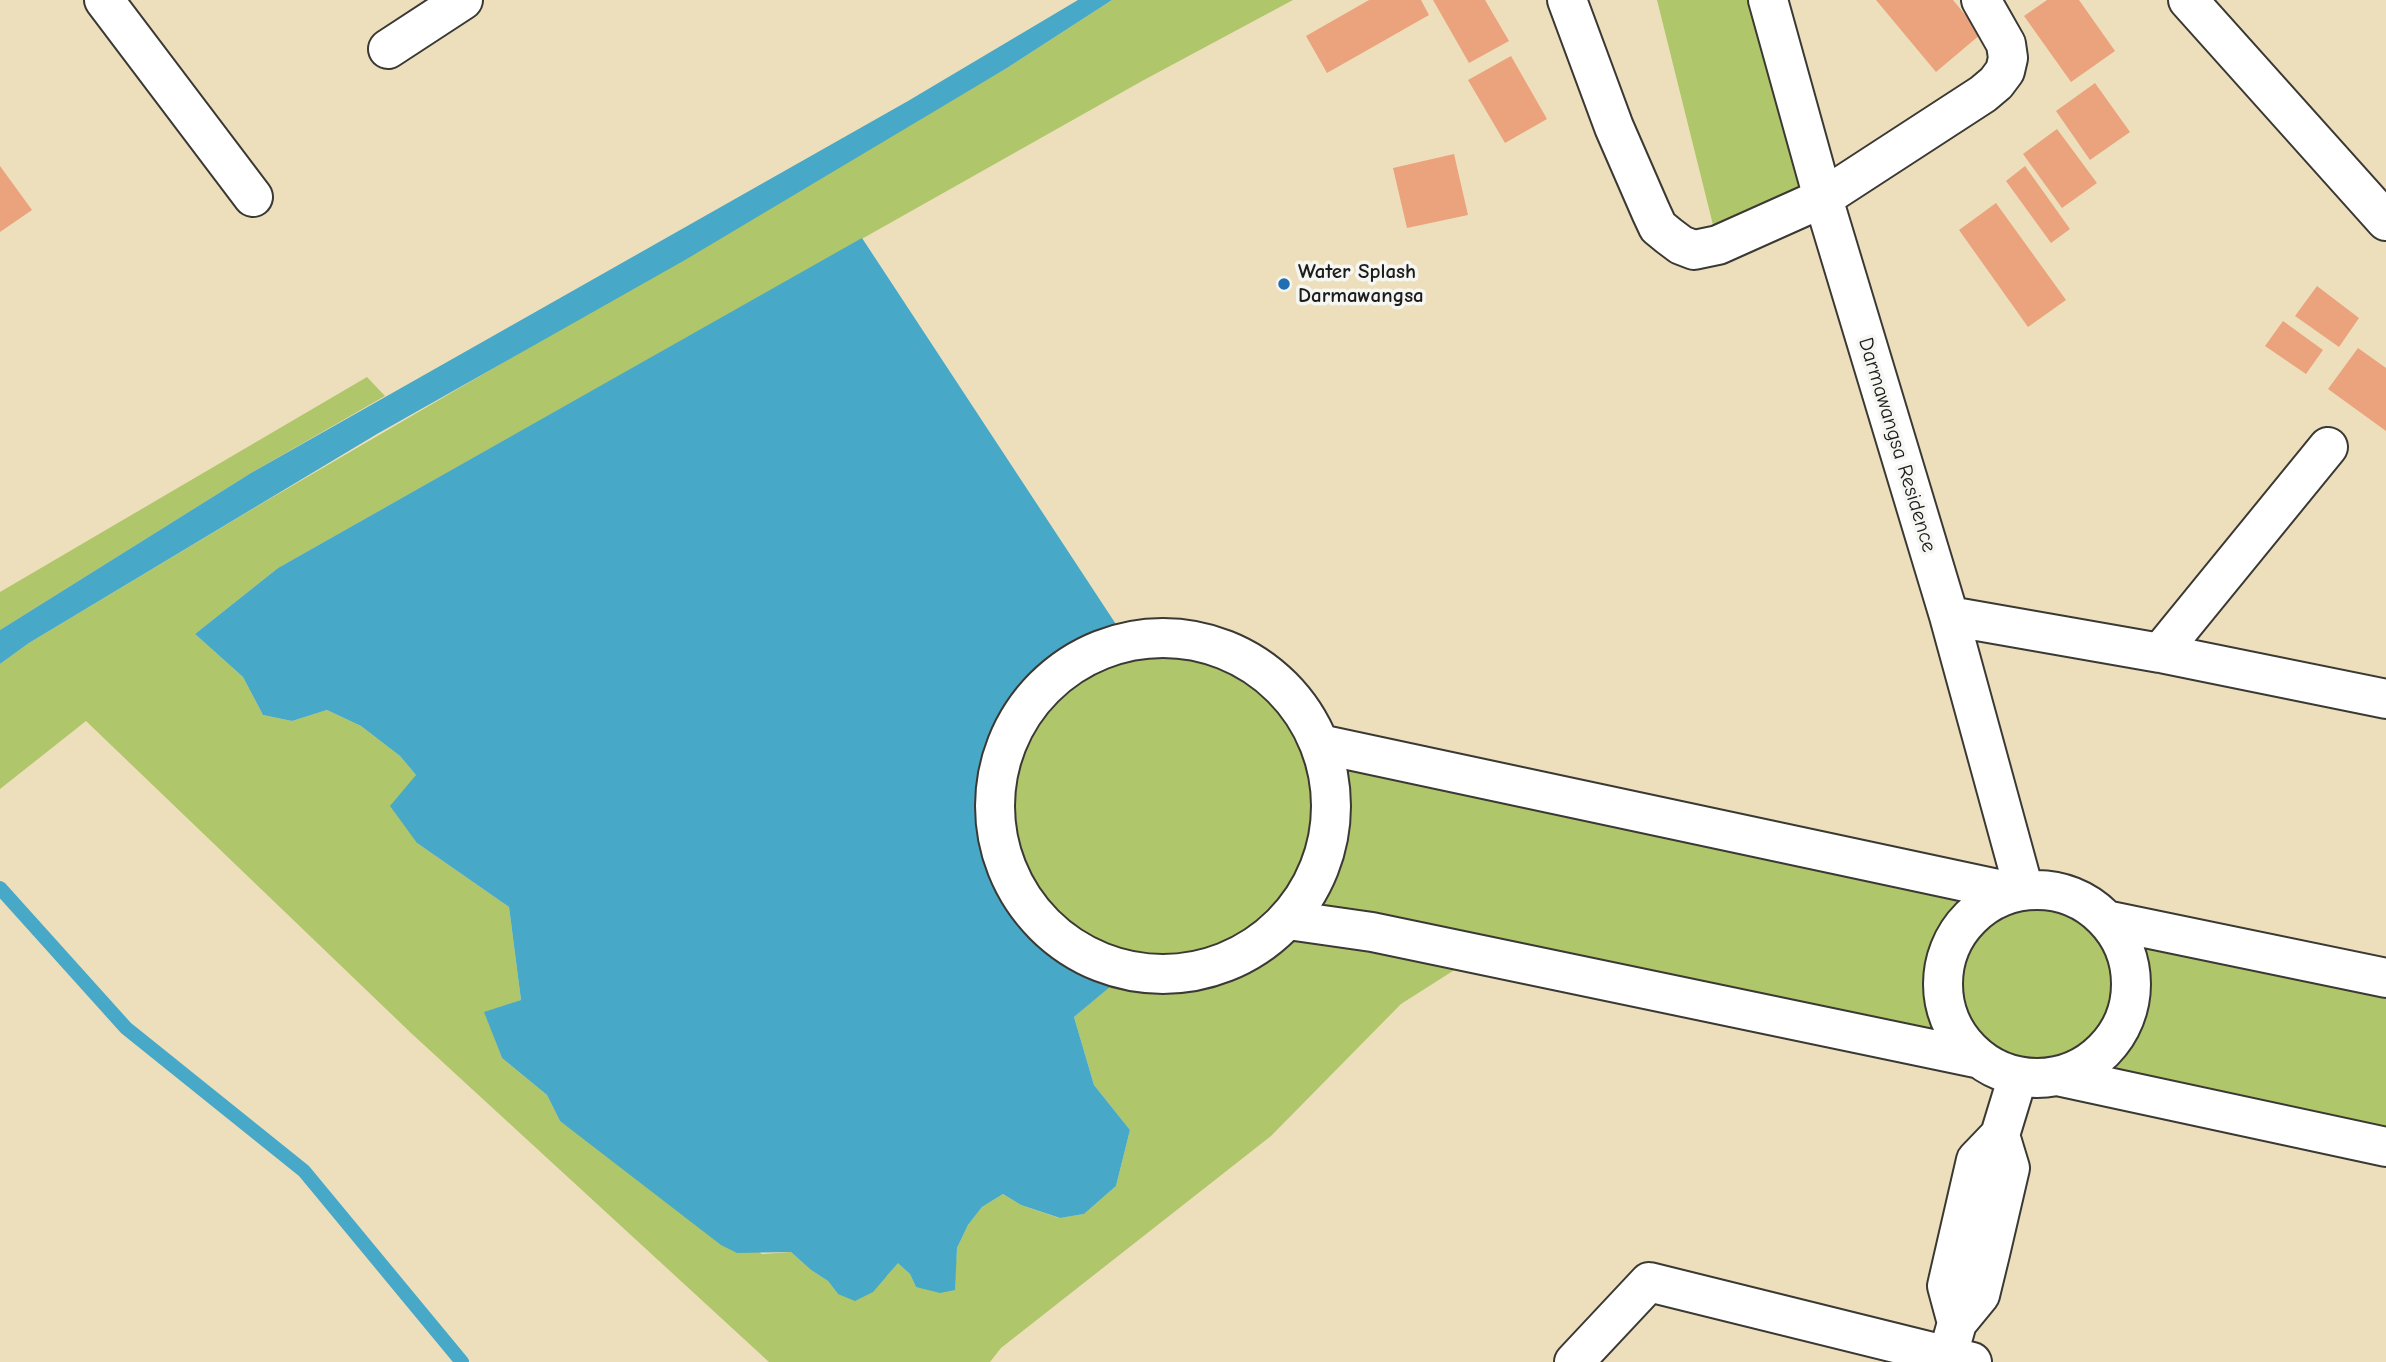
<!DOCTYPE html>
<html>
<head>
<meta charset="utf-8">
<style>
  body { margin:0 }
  canvas { display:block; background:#eddfbc }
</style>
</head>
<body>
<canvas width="2386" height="1362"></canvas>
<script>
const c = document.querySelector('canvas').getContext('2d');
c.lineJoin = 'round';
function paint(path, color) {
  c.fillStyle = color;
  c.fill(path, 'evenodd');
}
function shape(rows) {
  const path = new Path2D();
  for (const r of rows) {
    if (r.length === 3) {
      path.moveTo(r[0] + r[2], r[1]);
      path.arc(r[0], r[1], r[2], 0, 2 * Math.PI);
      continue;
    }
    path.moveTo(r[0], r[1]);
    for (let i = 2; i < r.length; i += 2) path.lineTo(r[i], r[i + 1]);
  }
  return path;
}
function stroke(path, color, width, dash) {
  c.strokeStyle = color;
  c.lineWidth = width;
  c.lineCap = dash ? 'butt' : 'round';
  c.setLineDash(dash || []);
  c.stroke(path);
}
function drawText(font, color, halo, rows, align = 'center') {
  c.font = font + ' "Comic Neue",sans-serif';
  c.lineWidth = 7;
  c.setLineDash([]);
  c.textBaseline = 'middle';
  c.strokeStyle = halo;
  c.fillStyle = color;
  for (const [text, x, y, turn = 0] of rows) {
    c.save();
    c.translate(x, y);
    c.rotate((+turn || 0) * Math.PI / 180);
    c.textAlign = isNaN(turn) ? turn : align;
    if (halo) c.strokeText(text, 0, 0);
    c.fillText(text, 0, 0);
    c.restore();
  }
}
const green = shape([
  [1112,0,1293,0,1142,81,278,568,195,634,243,677,263,715,292,721,327,710,361,726,400,756,416,775,417,843,509,907,521,1000,485,1013,502,1058,547,1095,560,1121,762,1254,791,1252,811,1270,828,1281,838,1294,887,1276,898,1262,910,1274,916,1287,954,1290,957,1248,968,1225,982,1207,1003,1194,1021,1205,1059,1218,1084,1214,1116,1186,1130,1130,1094,1085,1074,1017,1128,971,1096,961,1065,943,1034,915,1011,881,998,842,993,801,998,767,1009,735,1031,700,1063,669,1094,651,1127,641,1162,637,1195,641,1227,650,1256,666,1281,686,1302,711,1320,745,2024,890,2062,893,2085,903,2106,920,2386,978,2386,1147,2062,1074,2018,1076,2000,1071,1980,1059,1478,955,1401,1004,1271,1136,1001,1348,990,1362,769,1362,411,1033,86,721,0,789,0,664,29,643,261,504,1007,68],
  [1657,0,1768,0,1821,190,1718,245],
  [367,377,385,396,251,473,0,630,0,592]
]);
const water = shape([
  [1078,0,1112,0,1007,68,685,260,377,434,29,643,0,664,0,630,251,473,908,101],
  [862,238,1127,641,1094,651,1063,669,1031,700,1009,735,998,767,993,801,998,842,1011,881,1034,915,1065,943,1096,961,1129,971,1074,1017,1094,1085,1130,1130,1116,1186,1084,1214,1060,1218,1021,1205,1003,1194,982,1207,968,1225,957,1248,955,1290,940,1293,916,1287,910,1274,898,1263,873,1292,855,1301,838,1294,828,1281,811,1270,791,1252,737,1253,721,1245,560,1121,547,1095,502,1058,484,1012,521,1000,509,907,417,843,390,806,416,775,400,756,361,726,327,710,292,721,263,715,243,677,195,634,278,568]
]);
const stream = shape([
  [0,888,126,1028,304,1171,462,1362]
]);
const building = shape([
  [1369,0,1421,0,1429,15,1327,73,1306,36],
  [1433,0,1485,0,1509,41,1469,63],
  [1876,0,1953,0,1981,34,1936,72],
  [2047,0,2079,0,2115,51,2071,82,2024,16],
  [1511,56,1547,119,1505,143,1468,80],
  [2095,83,2130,132,2090,160,2056,111],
  [2057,129,2097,183,2062,208,2023,154],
  [1454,154,1468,215,1407,228,1393,168],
  [0,166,32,210,0,232],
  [2025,166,2070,229,2051,243,2006,181],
  [1996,203,2066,300,2028,327,1959,230],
  [2317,286,2359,318,2339,347,2295,316],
  [2283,321,2323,350,2306,374,2265,346],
  [2358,348,2386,368,2386,431,2328,389]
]);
const street = shape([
  [104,0,253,197],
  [1567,0,1614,127,1651,212,1658,227,1669,236,1681,245,1694,250,1718,245,1823,198,1983,94,1996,83,2005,71,2008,58,2006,44,1981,0],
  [1768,0,1823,198,1949,616,2024,890],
  [2188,0,2386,221],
  [388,49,463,0],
  [1949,616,2160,653,2386,699],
  [1163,806,168],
  [2160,653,2328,447],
  [1320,744,2012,892],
  [2037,984,94],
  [1288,920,1372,932,1980,1059],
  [2106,920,2386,978],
  [2057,1076,2386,1147],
  [1957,1323,1980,1295,1990,1254,2010,1168,2000,1135],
  [1574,1362,1649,1282,1972,1362],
  [1946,1362,1957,1323,1947,1286,1976,1160,2000,1135,2018,1076]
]);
const markers = [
  [1284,284,7,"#1f6fb2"]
];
const poiNames = [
  ["Water Splash",1298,272],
  ["Darmawangsa",1298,296]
];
const streetNames = [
  ["Darmawangsa Residence",1897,445,73]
];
paint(green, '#b0c66a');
paint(water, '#47a9c7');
stroke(stream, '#47a9c7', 14);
paint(building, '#eaa37c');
stroke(street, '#3b3934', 42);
stroke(street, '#fff', 38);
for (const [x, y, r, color] of markers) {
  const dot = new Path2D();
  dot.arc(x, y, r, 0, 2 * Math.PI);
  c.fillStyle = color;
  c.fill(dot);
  stroke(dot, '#f6f6f2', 2.5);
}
drawText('bold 21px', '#1c1c1c', '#f6f6f2', poiNames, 'left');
drawText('21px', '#1c1c1c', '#f6f6f2', streetNames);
</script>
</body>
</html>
